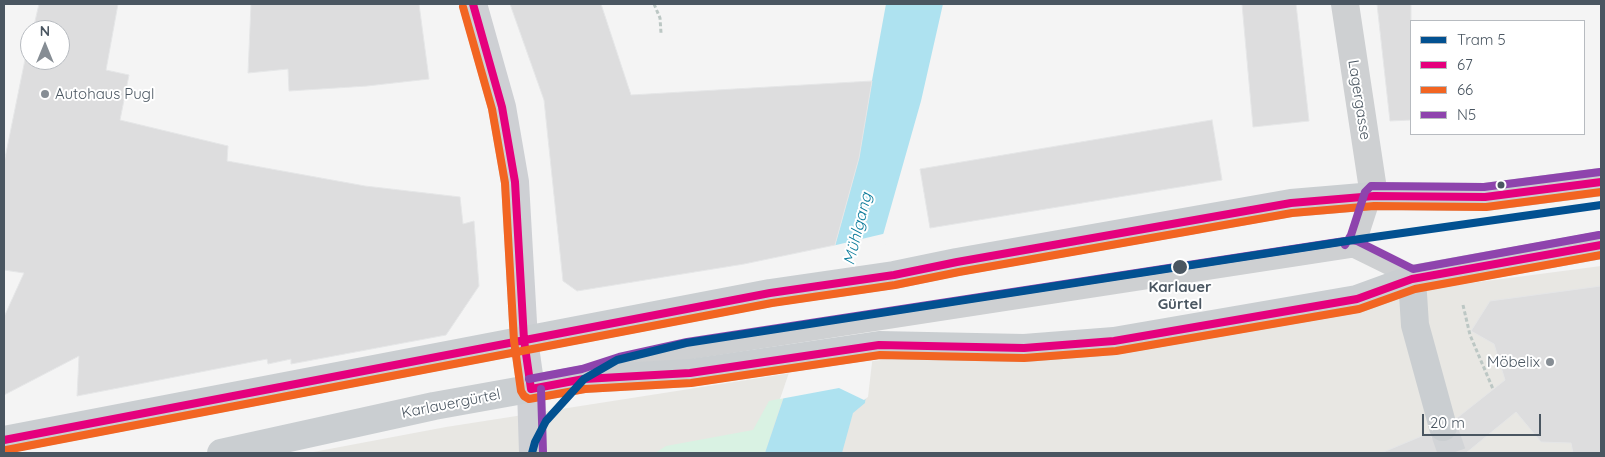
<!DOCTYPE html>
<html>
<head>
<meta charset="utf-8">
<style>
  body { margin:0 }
  #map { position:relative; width:1605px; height:457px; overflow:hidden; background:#f4f4f4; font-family:Quicksand,sans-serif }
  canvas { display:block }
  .frame { position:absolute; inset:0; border:5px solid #4a5661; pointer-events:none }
  .legend { position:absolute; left:1410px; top:20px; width:175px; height:115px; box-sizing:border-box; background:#fff; border:1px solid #b7bbc0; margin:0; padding:6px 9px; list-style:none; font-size:15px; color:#4a5661 }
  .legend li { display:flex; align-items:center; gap:10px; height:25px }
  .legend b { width:25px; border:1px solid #b7bbc0 }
  .north { position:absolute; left:20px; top:20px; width:50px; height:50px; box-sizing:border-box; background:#fff; border:1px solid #b7bbc0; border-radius:50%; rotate:0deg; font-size:14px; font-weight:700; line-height:20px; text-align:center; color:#4a5661 }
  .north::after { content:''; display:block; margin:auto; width:18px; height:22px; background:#868d94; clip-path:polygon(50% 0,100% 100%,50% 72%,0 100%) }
  .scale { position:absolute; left:1422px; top:414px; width:119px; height:22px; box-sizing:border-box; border:2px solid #4a5661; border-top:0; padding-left:6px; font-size:15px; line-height:18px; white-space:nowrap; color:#4a5661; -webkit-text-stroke:4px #fff; paint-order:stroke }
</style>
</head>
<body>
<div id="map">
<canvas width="1605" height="457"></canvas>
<div class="frame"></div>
<ul class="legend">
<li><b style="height:6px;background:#025191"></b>Tram 5</li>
<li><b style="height:6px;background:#e5007d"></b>67</li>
<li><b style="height:6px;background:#f26522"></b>66</li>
<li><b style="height:6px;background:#8e44ad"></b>N5</li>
</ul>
<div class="north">N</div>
<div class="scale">20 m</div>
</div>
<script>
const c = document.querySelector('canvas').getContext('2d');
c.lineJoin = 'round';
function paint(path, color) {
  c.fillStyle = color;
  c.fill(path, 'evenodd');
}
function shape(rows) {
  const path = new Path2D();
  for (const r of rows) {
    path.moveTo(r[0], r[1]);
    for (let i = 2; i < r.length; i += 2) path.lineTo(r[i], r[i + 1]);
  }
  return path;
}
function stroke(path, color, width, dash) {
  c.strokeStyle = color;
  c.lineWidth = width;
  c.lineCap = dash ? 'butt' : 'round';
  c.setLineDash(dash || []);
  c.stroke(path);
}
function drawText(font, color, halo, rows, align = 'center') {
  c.font = font + ' Quicksand,sans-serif';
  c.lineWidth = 4;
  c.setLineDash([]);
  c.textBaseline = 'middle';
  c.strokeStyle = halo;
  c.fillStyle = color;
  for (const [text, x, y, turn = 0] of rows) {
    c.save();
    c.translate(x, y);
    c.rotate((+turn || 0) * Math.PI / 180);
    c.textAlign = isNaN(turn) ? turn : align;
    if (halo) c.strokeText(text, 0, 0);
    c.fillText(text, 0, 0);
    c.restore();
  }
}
const commercial = shape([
  [1601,266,1601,453,308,453,446,427,843,365]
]);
const green = shape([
  [783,398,765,453,655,453,666,446,753,430,769,401]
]);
const water = shape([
  [886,4,943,4,921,101,883,235,865,403,853,413,842,453,765,453,835,245,856,168]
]);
const pier = shape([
  [887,233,868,397,864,400,839,388,780,399,832,246]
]);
const building = shape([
  [39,4,118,4,106,70,129,75,120,120,228,146,227,161,365,186,460,197,463,224,474,221,479,286,446,335,291,364,291,359,268,364,267,359,77,396,79,356,4,395,4,317,24,273,4,270,4,163,30,35,30,60,60,60,60,30,33,30,39,4],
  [251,4,419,4,429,79,367,86,289,91,288,69,248,73,251,4],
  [510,4,601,4,631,95,872,81,859,158,835,245,744,264,577,291,563,281,544,100,510,4],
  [1242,4,1296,4,1309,121,1253,127,1242,4],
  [1377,4,1411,4,1411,120,1390,121,1377,4],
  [1212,120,1222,180,930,228,920,169,1212,120],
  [1601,286,1601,453,1573,453,1571,443,1541,442,1516,412,1466,453,1381,453,1429,433,1432,438,1440,442,1447,442,1454,438,1458,430,1457,418,1505,380,1494,344,1471,331,1490,301,1601,286]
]);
const primaryTunnel = shape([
  [1443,427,1452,453]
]);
const path = shape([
  [654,4,660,18,661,33],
  [1463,305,1470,335,1493,389]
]);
const lane = shape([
  [1353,250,1360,239,1374,196],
  [624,366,689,352,1353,250,1412,279]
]);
const street = shape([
  [1345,4,1374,196]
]);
const secondary = shape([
  [473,4,502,107,515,182,524,340,531,389,533,453]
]);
const primary = shape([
  [1412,279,1415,325,1443,427],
  [4,440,770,293,894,275,957,262,1291,203,1374,196,1485,197,1601,182],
  [221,453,434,406,584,379,690,373,879,345,1024,348,1114,341,1357,299,1412,279,1601,245]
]);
const bus1 = shape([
  [473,4,502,107,515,182,524,340,531,389,584,379,690,373,879,345,1024,348,1114,341,1357,299,1412,279,1601,245],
  [4,440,770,293,894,275,957,262,1291,203,1374,196,1485,197,1601,182]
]);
const bus2 = shape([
  [463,7,492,109,505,183,514,341,521,391,524,396,529,399,585,389,691,383,880,355,1024,358,1116,351,1359,309,1415,289,1601,255],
  [6,450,772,303,895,285,959,272,1292,213,1374,206,1486,207,1601,192]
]);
const bus3 = shape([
  [1345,245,1351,235,1365,192,1371,186,1484,187,1600,172],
  [529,379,582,369,619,357,687,342,1351,240,1357,241,1413,269,1599,235],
  [541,389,543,453]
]);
const tram1 = shape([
  [532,453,535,442,546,421,584,379,617,360,686,343,1360,239,1601,205]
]);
const markers = [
  [45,94,5,"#868d94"],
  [1501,185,4.5,"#4a5661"],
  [1180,267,8,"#4a5661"],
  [1550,362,5,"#868d94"]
];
const poiNames = [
  ["Autohaus Pugl",55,94],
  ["Möbelix",1540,362,"right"]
];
const streetNames = [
  ["Lagergasse",1359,100,81],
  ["Karlauergürtel",451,404,-11]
];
const stopNames = [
  ["Karlauer",1180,287],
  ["Gürtel",1180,304]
];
const waterNames = [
  ["Mühlgang",858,229,-76]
];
paint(commercial, '#e8e7e3');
paint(green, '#d9f2e3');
paint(water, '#aee2f0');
paint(pier, '#f4f4f4');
paint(building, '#ddddde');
stroke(building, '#e5e6e7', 1);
stroke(primaryTunnel, '#d2d4d7', 28, [28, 14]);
stroke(path, '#bcc7c4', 3, [4, 2.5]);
stroke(lane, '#ced0d2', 15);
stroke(street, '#ced0d2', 28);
stroke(secondary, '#ced0d4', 28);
stroke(primary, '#caced1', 28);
stroke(bus1, '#e5007d', 8);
stroke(bus2, '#f26522', 8);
stroke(bus3, '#8e44ad', 8);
stroke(tram1, '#025191', 8);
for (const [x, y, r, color] of markers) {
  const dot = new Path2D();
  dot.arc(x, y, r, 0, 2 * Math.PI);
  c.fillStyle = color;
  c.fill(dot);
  stroke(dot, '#fff', 2);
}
drawText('15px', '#4a5661', '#fff', poiNames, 'left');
drawText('15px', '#4a5661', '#fff', streetNames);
drawText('bold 15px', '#4a5661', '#fff', stopNames);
drawText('italic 16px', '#0c7c9b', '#fff', waterNames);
</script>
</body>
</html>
